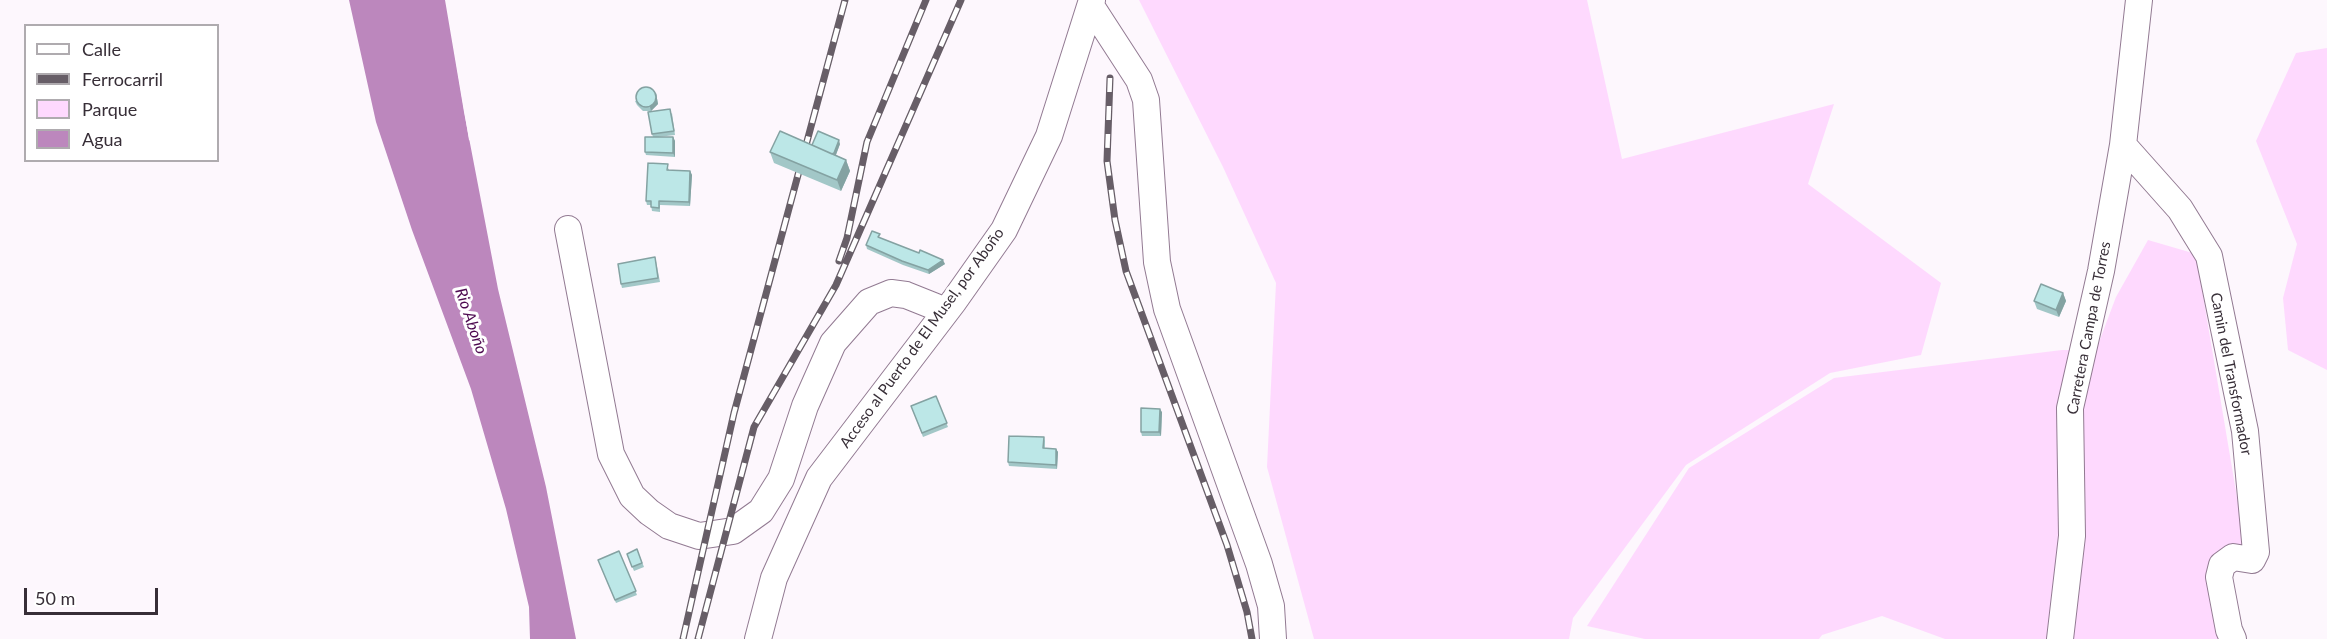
<!DOCTYPE html>
<html>
<head>
<meta charset="utf-8">
<style>
  body { margin:0 }
  #map { position:relative; width:2327px; height:639px; overflow:hidden; background:#fdf7fd; font-family:Lato,sans-serif }
  canvas { display:block }
  .legend { position:absolute; left:24px; top:24px; width:195px; height:138px; box-sizing:border-box; background:#fff; border:2px solid #afabaf; margin:0; padding:8px 10px; list-style:none; font-size:18px; color:#372e37 }
  .legend li { display:flex; align-items:center; gap:12px; height:30px }
  .legend b { width:30px; border:2px solid #afabaf }
  .scale { position:absolute; left:24px; top:588px; width:134px; height:27px; box-sizing:border-box; border:3px solid #372e37; border-top:0; padding-left:8px; font-size:18px; line-height:21px; white-space:nowrap; color:#372e37; -webkit-text-stroke:4px #fff; paint-order:stroke }
</style>
</head>
<body>
<div id="map">
<canvas width="2327" height="639"></canvas>
<ul class="legend">
<li><b style="height:8px;background:#fff"></b>Calle</li>
<li><b style="height:8px;background:#675e67"></b>Ferrocarril</li>
<li><b style="height:16px;background:#fed9fe"></b>Parque</li>
<li><b style="height:16px;background:#bc87bd"></b>Agua</li>
</ul>
<div class="scale">50 m</div>
</div>
<script>
const c = document.querySelector('canvas').getContext('2d');
c.lineJoin = 'round';
function paint(path, color) {
  c.fillStyle = color;
  c.fill(path, 'evenodd');
}
function shape(rows) {
  const path = new Path2D();
  for (const r of rows) {
    if (r.length === 3) {
      path.moveTo(r[0] + r[2], r[1]);
      path.arc(r[0], r[1], r[2], 0, 2 * Math.PI);
      continue;
    }
    path.moveTo(r[0], r[1]);
    for (let i = 2; i < r.length; i += 2) path.lineTo(r[i], r[i + 1]);
  }
  return path;
}
function stroke(path, color, width, dash) {
  c.strokeStyle = color;
  c.lineWidth = width;
  c.lineCap = dash ? 'butt' : 'round';
  c.setLineDash(dash || []);
  c.stroke(path);
}
function drawText(font, color, halo, rows, align = 'center') {
  c.font = font + ' Lato,sans-serif';
  c.lineWidth = 6;
  c.setLineDash([]);
  c.textBaseline = 'middle';
  c.strokeStyle = halo;
  c.fillStyle = color;
  for (const [text, x, y, turn = 0] of rows) {
    c.save();
    c.translate(x, y);
    c.rotate((+turn || 0) * Math.PI / 180);
    c.textAlign = isNaN(turn) ? turn : align;
    if (halo) c.strokeText(text, 0, 0);
    c.fillText(text, 0, 0);
    c.restore();
  }
}
const green = shape([
  [1139,0,1587,0,1622,159,1834,104,1808,184,1941,283,1921,355,1830,373,1686,465,1573,618,1569,639,1314,639,1267,467,1276,283,1223,167],
  [2327,48,2327,370,2288,350,2283,298,2297,244,2256,141,2296,53],
  [2148,240,2196,254,2245,545,2219,558,2229,639,1945,639,1882,616,1822,635,1819,639,1645,639,1587,626,1689,468,1834,378,2062,350,2096,350,2116,297]
]);
const water = shape([
  [349,0,445,0,464,112,498,289,546,487,576,639,530,639,529,607,506,509,471,389,412,230,376,122]
]);
const pier = shape([
  [446,0,449,0,473,142,469,140]
]);
const minor = shape([
  [1091,6,1139,80,1146,100,1157,262,1167,309,1259,564,1271,606,1273,639],
  [2123,145,2180,209,2209,256,2245,431,2256,552,2252,560,2233,557,2222,565,2219,577,2229,630,2233,639],
  [568,229,611,454,632,496,649,512,669,526,699,536,733,531,761,511,781,479,805,406,833,343,869,302,891,293,906,295,946,311],
  [758,639,774,578,819,478,954,301,1004,230,1049,136,1092,0],
  [2060,639,2072,536,2070,408,2101,271,2123,145,2139,0]
]);
const rail = shape([
  [1110,78,1107,161,1115,220,1126,271,1227,545,1247,612,1252,639],
  [839,261,847,238,867,142,926,0],
  [683,639,734,413,845,0],
  [698,639,754,427,836,285,961,0]
]);
const wall = shape([
  [656,93,658,104,651,111,643,111,637,105,635,101],
  [672,113,675,135,658,137,673,137,675,141,675,157,646,155,645,152,653,137,652,134],
  [840,144,836,155,846,160,850,171,841,191,774,163,770,152,812,145],
  [669,168,669,170,690,171,692,175,690,206,660,205,660,212,652,211,651,205,647,205,646,201],
  [881,238,945,264,929,274,903,265,867,249,866,245],
  [656,261,660,282,622,288,621,284],
  [2063,293,2066,301,2059,317,2037,309,2034,301],
  [936,396,948,427,923,437,911,406],
  [1162,412,1161,436,1142,436,1141,432],
  [1044,437,1045,441,1045,448,1056,449,1058,452,1057,469,1009,466,1008,462],
  [637,549,644,567,634,571,627,554],
  [619,551,637,595,616,603,598,560]
]);
const shadedWall = shape([
  [656,93,658,104,651,111,650,107],
  [673,137,675,141,675,157,673,153],
  [839,140,840,144,835,157,834,153],
  [846,160,850,171,841,191,837,180],
  [690,171,692,175,690,206,689,202],
  [943,260,945,264,929,274,928,270],
  [2063,293,2066,301,2059,317,2056,310],
  [1160,409,1162,412,1161,436,1159,432],
  [1056,449,1058,452,1057,469,1056,465]
]);
const building = shape([
  [646,97,10],
  [670,109,674,131,652,134,648,112,670,109],
  [780,131,846,160,837,180,770,152,780,131],
  [818,131,839,140,834,153,832,154,812,145,818,131],
  [645,137,673,137,673,153,645,152,645,137],
  [648,163,668,164,667,170,690,171,689,202,659,201,659,208,651,207,651,201,646,201,648,163],
  [872,231,880,234,878,237,919,253,920,250,943,260,928,270,902,261,866,245,872,231],
  [655,257,658,278,621,284,618,264,655,257],
  [2041,284,2063,293,2056,310,2034,301,2041,284],
  [936,396,947,423,922,433,911,406,936,396],
  [1141,408,1160,409,1159,432,1141,432,1141,408],
  [1009,436,1044,437,1043,448,1056,449,1056,465,1008,462,1009,436],
  [637,549,642,563,632,567,627,554,637,549],
  [619,551,636,591,615,600,598,560,619,551]
]);
const streetNames = [
  ["Carretera Campa de Torres",2089,328,-79],
  ["Acceso al Puerto de El Musel, por Aboño",922,338,-54],
  ["Camin del Transformador",2231,374,79]
];
const waterNames = [
  ["Rio Aboño",471,321,71]
];
paint(green, '#fed9fe');
paint(water, '#bc87bd');
paint(pier, '#fdf7fd');
stroke(minor, '#927a92', 28);
stroke(minor, '#fff', 26);
stroke(rail, '#675e67', 7);
stroke(rail, '#fff', 4.5, [14]);
paint(wall, '#a2c7c7');
paint(shadedWall, '#84a2a2');
paint(building, '#bce7e7');
stroke(building, '#84a2a2', 1.5);
drawText('15px', '#372e37', '#fff', streetNames);
drawText('italic 16px', '#4d0a50', '#fff', waterNames);
</script>
</body>
</html>
